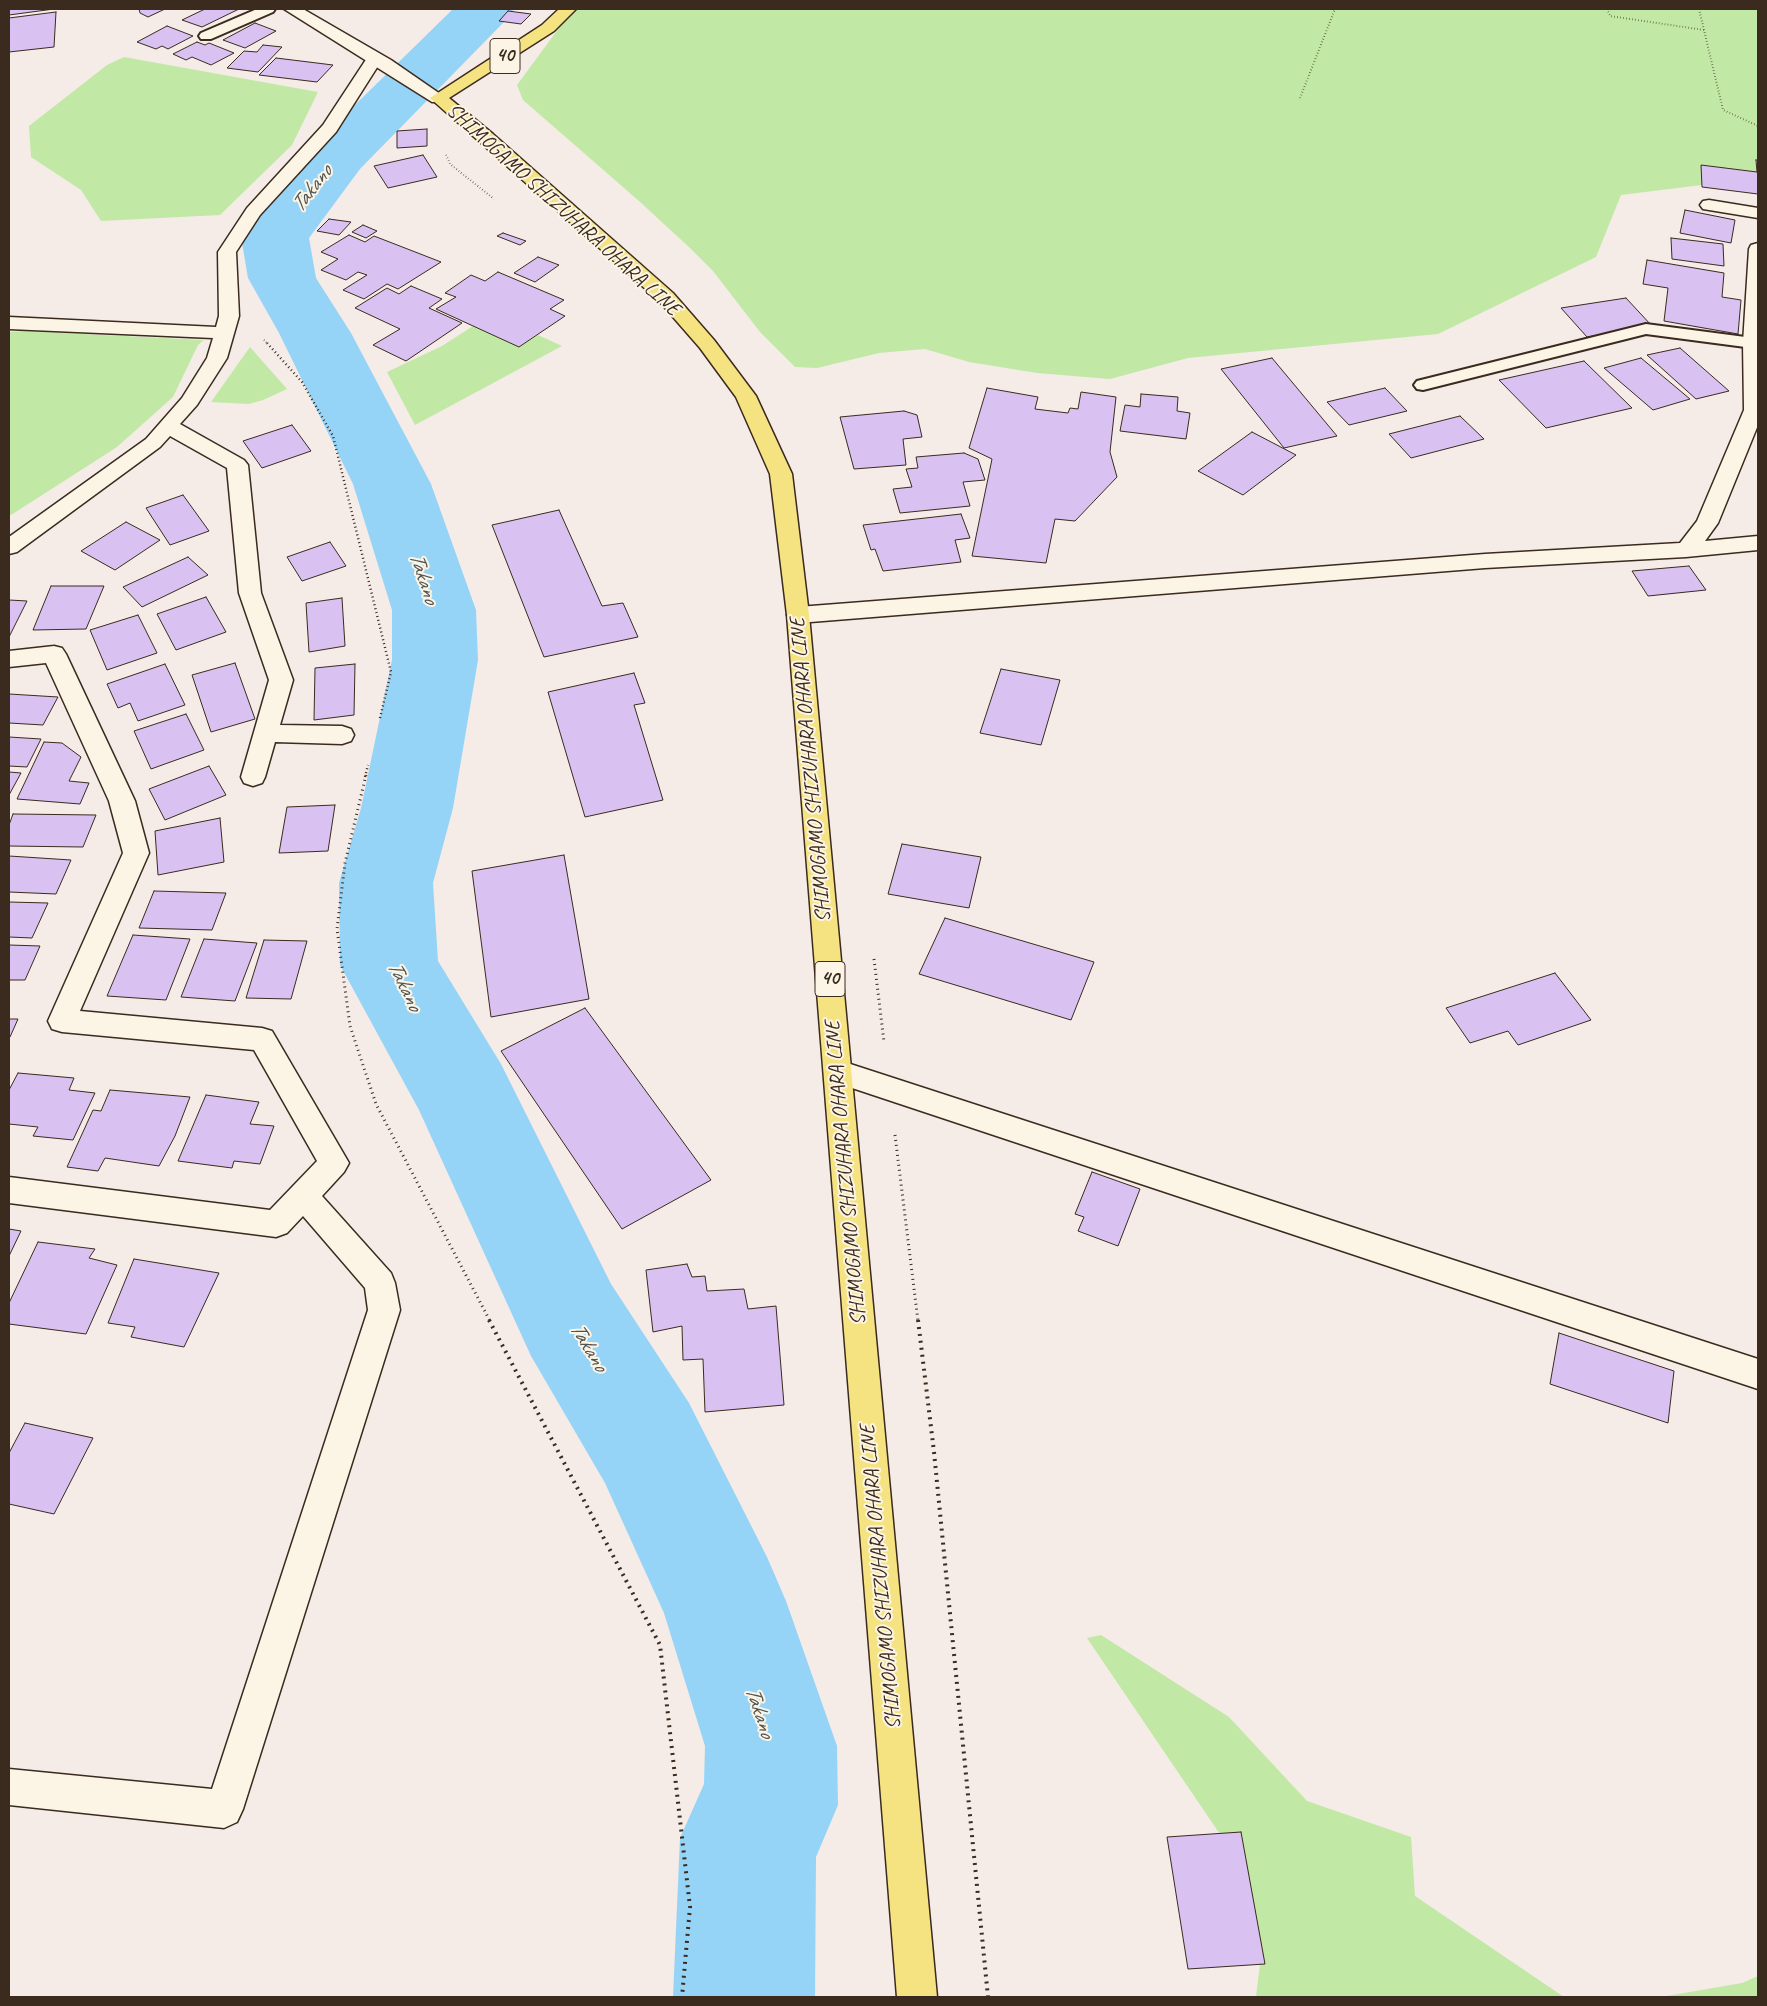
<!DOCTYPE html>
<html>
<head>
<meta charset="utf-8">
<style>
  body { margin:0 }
  #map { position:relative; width:1767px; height:2006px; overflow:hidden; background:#f5ebe7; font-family:Caveat,sans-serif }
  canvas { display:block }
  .frame { position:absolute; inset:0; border:10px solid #3b2a1e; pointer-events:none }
</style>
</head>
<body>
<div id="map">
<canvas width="1767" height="2006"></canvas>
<div class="frame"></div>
</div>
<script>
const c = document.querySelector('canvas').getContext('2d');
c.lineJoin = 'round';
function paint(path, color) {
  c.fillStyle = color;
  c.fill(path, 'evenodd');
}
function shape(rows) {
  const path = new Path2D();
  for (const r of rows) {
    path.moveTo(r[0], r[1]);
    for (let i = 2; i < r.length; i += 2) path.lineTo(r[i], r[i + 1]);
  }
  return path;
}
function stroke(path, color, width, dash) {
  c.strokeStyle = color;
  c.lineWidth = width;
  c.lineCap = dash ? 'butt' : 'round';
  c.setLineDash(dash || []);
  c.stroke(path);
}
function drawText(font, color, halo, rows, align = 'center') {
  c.font = font + ' Caveat,sans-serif';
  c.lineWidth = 4;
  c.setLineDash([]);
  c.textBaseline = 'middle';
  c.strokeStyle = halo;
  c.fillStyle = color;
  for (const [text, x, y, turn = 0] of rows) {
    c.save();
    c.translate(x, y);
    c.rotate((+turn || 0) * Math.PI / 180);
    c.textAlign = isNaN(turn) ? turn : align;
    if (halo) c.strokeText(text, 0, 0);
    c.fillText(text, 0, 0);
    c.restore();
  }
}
const green = shape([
  [575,9,1758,9,1758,178,1621,195,1596,257,1438,334,1188,358,1110,379,1037,373,969,362,925,349,879,353,817,368,795,367,760,332,713,271,691,249,639,201,523,100,517,85,570,13],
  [124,57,318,92,292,145,220,215,101,221,81,190,31,157,29,126,107,65],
  [473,326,519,347,538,335,562,346,415,425,387,372,442,346],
  [24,331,204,340,198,345,173,397,117,447,11,515,9,514,9,332],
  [250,347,287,389,263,400,249,404,211,402],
  [1101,1635,1229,1717,1307,1801,1411,1837,1415,1896,1564,1997,1256,1997,1261,1956,1232,1852,1087,1638],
  [1758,1976,1758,1997,1661,1997,1742,1983]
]);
const river = shape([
  [453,9,514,9,505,21,360,169,309,238,316,278,351,333,431,484,476,610,478,660,453,808,433,883,438,961,501,1064,611,1284,689,1403,767,1557,786,1601,837,1746,838,1805,816,1857,815,1997,673,1997,680,1838,704,1784,705,1746,664,1613,605,1483,531,1356,419,1110,340,965,339,883,361,808,392,660,392,610,353,484,279,333,248,278,241,237,316,143,453,9]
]);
const building = shape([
  [9,9,54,9,9,15,9,9],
  [139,9,165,9,148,17,140,13,139,9],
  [205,9,239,9,202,27,182,20,205,9],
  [508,11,531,14,521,24,499,21,508,11],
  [56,12,54,47,9,52,9,18,56,12],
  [255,23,276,31,245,48,223,40,255,23],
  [167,26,193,36,168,49,162,46,156,49,137,42,167,26],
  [197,42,205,45,209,43,234,53,211,65,192,57,186,60,173,54,197,42],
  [263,45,282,47,258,72,227,68,244,51,257,52,263,45],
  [276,58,333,65,317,82,259,75,276,58],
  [427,129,427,146,397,148,397,131,427,129],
  [423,155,437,177,388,188,374,166,423,155],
  [1756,160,1758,160,1758,196,1758,194,1702,187,1701,165,1757,172,1756,160],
  [1685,210,1735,220,1731,243,1680,233,1685,210],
  [329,219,351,222,339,235,317,231,329,219],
  [363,225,377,231,366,238,352,232,363,225],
  [503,233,526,241,520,245,497,236,503,233],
  [349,235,365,242,374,236,441,262,398,289,387,284,364,299,343,290,367,275,358,272,346,280,321,270,338,259,321,252,349,235],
  [1671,238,1723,244,1724,266,1672,259,1671,238],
  [538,257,559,265,535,282,514,273,538,257],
  [1647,260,1724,273,1722,297,1741,300,1738,334,1664,321,1668,288,1643,284,1647,260],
  [498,272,564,300,550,309,565,316,519,347,436,309,456,297,445,293,471,275,485,281,498,272],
  [411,286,442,299,429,308,462,323,406,361,373,345,400,329,355,308,387,288,399,294,411,286],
  [1626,298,1652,326,1587,337,1561,308,1626,298],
  [1680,348,1729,391,1696,399,1647,355,1680,348],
  [1272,358,1337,436,1284,448,1221,369,1272,358],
  [1641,358,1690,399,1653,410,1604,368,1641,358],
  [1584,361,1632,408,1546,428,1499,380,1584,361],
  [987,388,1038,397,1035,409,1068,413,1070,408,1078,409,1081,392,1116,397,1110,452,1117,477,1075,521,1055,519,1046,563,972,556,992,459,969,448,987,388],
  [1385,388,1407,411,1349,425,1327,402,1385,388],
  [1141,394,1178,397,1177,411,1190,413,1186,439,1120,431,1125,405,1140,407,1141,394],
  [904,411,917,415,922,437,903,439,906,465,854,469,840,417,904,411],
  [1460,416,1484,439,1411,458,1389,434,1460,416],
  [292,425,311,451,262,468,243,441,292,425],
  [1252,432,1296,455,1243,495,1198,471,1252,432],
  [964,453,978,459,985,480,963,482,970,506,900,513,893,489,912,487,906,469,918,468,916,457,964,453],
  [183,495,209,531,170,545,146,508,183,495],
  [559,510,602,606,623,603,638,637,544,657,492,525,559,510],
  [961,514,970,538,955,540,961,562,883,571,875,549,871,550,863,525,961,514],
  [126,522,160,540,115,570,81,551,126,522],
  [330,542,346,566,302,581,287,557,330,542],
  [188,557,208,575,142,607,123,587,188,557],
  [1689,566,1706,590,1648,596,1632,571,1689,566],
  [51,586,104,586,86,629,33,630,51,586],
  [206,597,226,632,176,650,157,614,206,597],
  [342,598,345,646,309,652,306,603,342,598],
  [9,600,27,601,9,637,9,600],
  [138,615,157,653,107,670,90,630,138,615],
  [235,663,255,719,211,732,192,675,235,663],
  [165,664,185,705,138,721,130,703,118,708,107,684,165,664],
  [355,664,354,715,314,720,315,668,355,664],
  [1001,669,1060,680,1041,745,980,733,1001,669],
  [634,673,645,703,634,705,663,800,585,817,548,692,634,673],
  [9,694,58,697,43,725,9,723,9,694],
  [186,714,204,750,151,769,134,731,186,714],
  [9,737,41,739,27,767,9,766,9,737],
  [44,742,62,743,81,757,69,781,89,783,80,804,17,799,44,742],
  [209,766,226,795,165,820,149,789,209,766],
  [9,772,21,773,9,795,9,772],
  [335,805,328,851,279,853,287,807,335,805],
  [13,814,96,815,83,847,9,846,9,825,13,814],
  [220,818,224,862,158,875,155,831,220,818],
  [902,844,981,857,969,908,888,894,902,844],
  [564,855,589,999,491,1017,472,871,564,855],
  [9,856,71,860,56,894,9,892,9,856],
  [154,891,226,893,212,930,139,928,154,891],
  [9,902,48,903,32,938,9,937,9,902],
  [945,918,1094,962,1071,1020,919,974,945,918],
  [133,935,190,939,166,1000,107,996,133,935],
  [204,939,257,943,235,1001,181,997,204,939],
  [264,940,307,941,291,999,246,998,264,940],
  [9,945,40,946,25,980,9,980,9,945],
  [1555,973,1591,1020,1518,1045,1508,1031,1470,1043,1446,1008,1555,973],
  [585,1008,711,1180,622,1229,501,1051,585,1008],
  [9,1019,18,1019,10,1037,9,1036,9,1019],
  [18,1073,74,1078,69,1090,95,1093,73,1140,33,1136,38,1127,9,1124,9,1090,18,1073],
  [110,1090,190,1097,175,1136,159,1166,105,1158,98,1171,67,1167,93,1110,101,1111,110,1090],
  [206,1095,259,1102,250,1124,274,1126,260,1164,234,1161,232,1168,178,1161,206,1095],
  [1092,1172,1140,1189,1118,1246,1078,1231,1084,1217,1075,1214,1092,1172],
  [9,1229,21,1231,9,1256,9,1229],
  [38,1242,95,1249,89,1258,117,1265,86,1334,9,1324,9,1303,38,1242],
  [134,1259,219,1273,184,1347,131,1337,135,1327,108,1323,134,1259],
  [687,1264,692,1277,705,1276,707,1291,744,1289,748,1309,776,1306,784,1405,705,1412,703,1359,683,1360,682,1326,653,1332,646,1270,687,1264],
  [1559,1333,1674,1371,1668,1423,1550,1384,1559,1333],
  [25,1423,93,1438,54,1514,9,1504,9,1453,25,1423],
  [1241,1832,1265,1964,1188,1969,1167,1837,1241,1832]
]);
const pathFar3 = shape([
  [1607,9,1610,16,1704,30],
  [1699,9,1723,110,1758,126],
  [1300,98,1335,9],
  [446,155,450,164,494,199],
  [264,340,268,344]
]);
const pathFar2 = shape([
  [267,343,302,382,333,436,391,672,380,718],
  [365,777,368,765]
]);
const pathFar1 = shape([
  [366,775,345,863,337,929,350,1026,376,1104,490,1321],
  [874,959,884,1042],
  [895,1135,918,1321]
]);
const path = shape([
  [489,1320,660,1645,690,1907,682,1997],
  [918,1320,934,1452,988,1997]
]);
const service = shape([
  [257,9,275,9,273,12,211,39,201,39,199,36,201,33,257,9],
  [1646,324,1753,338,1758,339,1758,347,1753,348,1646,334,1423,390,1417,389,1414,385,1417,381,1646,324]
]);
const minor = shape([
  [375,53,383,58,336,132,260,215,236,252,239,316,227,358,197,405,180,424,244,460,248,465,261,593,293,680,280,725,342,726,351,729,354,735,351,741,342,744,275,742,265,777,262,783,253,786,244,783,241,777,269,680,239,593,227,468,170,436,160,447,17,552,9,554,9,537,146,439,182,398,207,358,213,338,9,329,9,317,216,327,219,316,218,252,247,208,323,125,369,55,375,53],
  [1709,200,1758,208,1758,218,1703,209,1700,205,1703,201,1709,200],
  [1758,243,1758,425,1718,523,1705,541,1758,536,1758,550,1686,557,1485,568,798,623,790,620,787,615,790,610,798,607,1485,554,1680,543,1697,521,1744,410,1743,343,1749,249,1751,245,1758,243],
  [54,646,62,648,66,654,135,801,149,853,80,1011,262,1028,272,1031,349,1163,344,1172,322,1196,391,1273,395,1283,400,1310,243,1809,237,1822,224,1828,9,1805,9,1769,212,1789,368,1310,365,1288,303,1216,287,1233,276,1237,9,1203,9,1177,270,1210,317,1161,254,1050,62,1032,52,1029,48,1021,123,853,109,801,46,663,9,667,9,651,54,646],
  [838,1060,1758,1359,1758,1389,828,1080,824,1072,828,1064,838,1060]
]);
const secondary = shape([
  [284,9,303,9,391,60,446,98,444,102,432,102,284,9]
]);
const primary = shape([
  [559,9,576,9,554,31,449,98,493,134,673,293,714,340,756,396,792,474,809,615,937,1997,897,1997,787,615,770,474,736,397,700,348,659,301,430,98,542,25,559,9]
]);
const shields = [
  [505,56,30],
  [830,979,30]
];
const shieldNames = [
  ["40",505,56],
  ["40",830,979]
];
const streetNames = [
  ["SHIMOGAMO SHIZUHARA OHARA LINE",563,210,42],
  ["SHIMOGAMO SHIZUHARA OHARA LINE",811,770,-95],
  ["SHIMOGAMO SHIZUHARA OHARA LINE",846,1173,-95],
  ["SHIMOGAMO SHIZUHARA OHARA LINE",881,1577,-95]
];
const waterNames = [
  ["Takano",312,189,-52],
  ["Takano",423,578,72],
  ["Takano",404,986,64],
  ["Takano",588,1347,59],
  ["Takano",759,1712,72]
];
paint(green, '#c1e9a5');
paint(river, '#96d4f7');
paint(building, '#d9c1f1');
stroke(building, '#3b2a1e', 1);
stroke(service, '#3b2a1e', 4);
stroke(minor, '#3b2a1e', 3);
stroke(secondary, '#3b2a1e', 3);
stroke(primary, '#3b2a1e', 3);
stroke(pathFar3, '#3b2a1e', 2, [0.5, 2.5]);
stroke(pathFar2, '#3b2a1e', 2.5, [1, 3]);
stroke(pathFar1, '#3b2a1e', 3, [1, 4]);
stroke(path, '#3b2a1e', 4, [2, 5]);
paint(service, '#fcf5e5');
paint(minor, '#fcf5e5');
paint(secondary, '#fcf5e5');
paint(primary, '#f5e382');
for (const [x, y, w] of shields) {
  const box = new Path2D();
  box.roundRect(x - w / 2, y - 17.5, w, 35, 4);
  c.fillStyle = '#fcf5e5';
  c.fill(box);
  stroke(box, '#3b2a1e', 1);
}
drawText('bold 20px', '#3b2a1e', null, shieldNames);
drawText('21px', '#3b2a1e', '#fcf5e5', streetNames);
drawText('italic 22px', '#525454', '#fcf5e5', waterNames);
</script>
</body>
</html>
